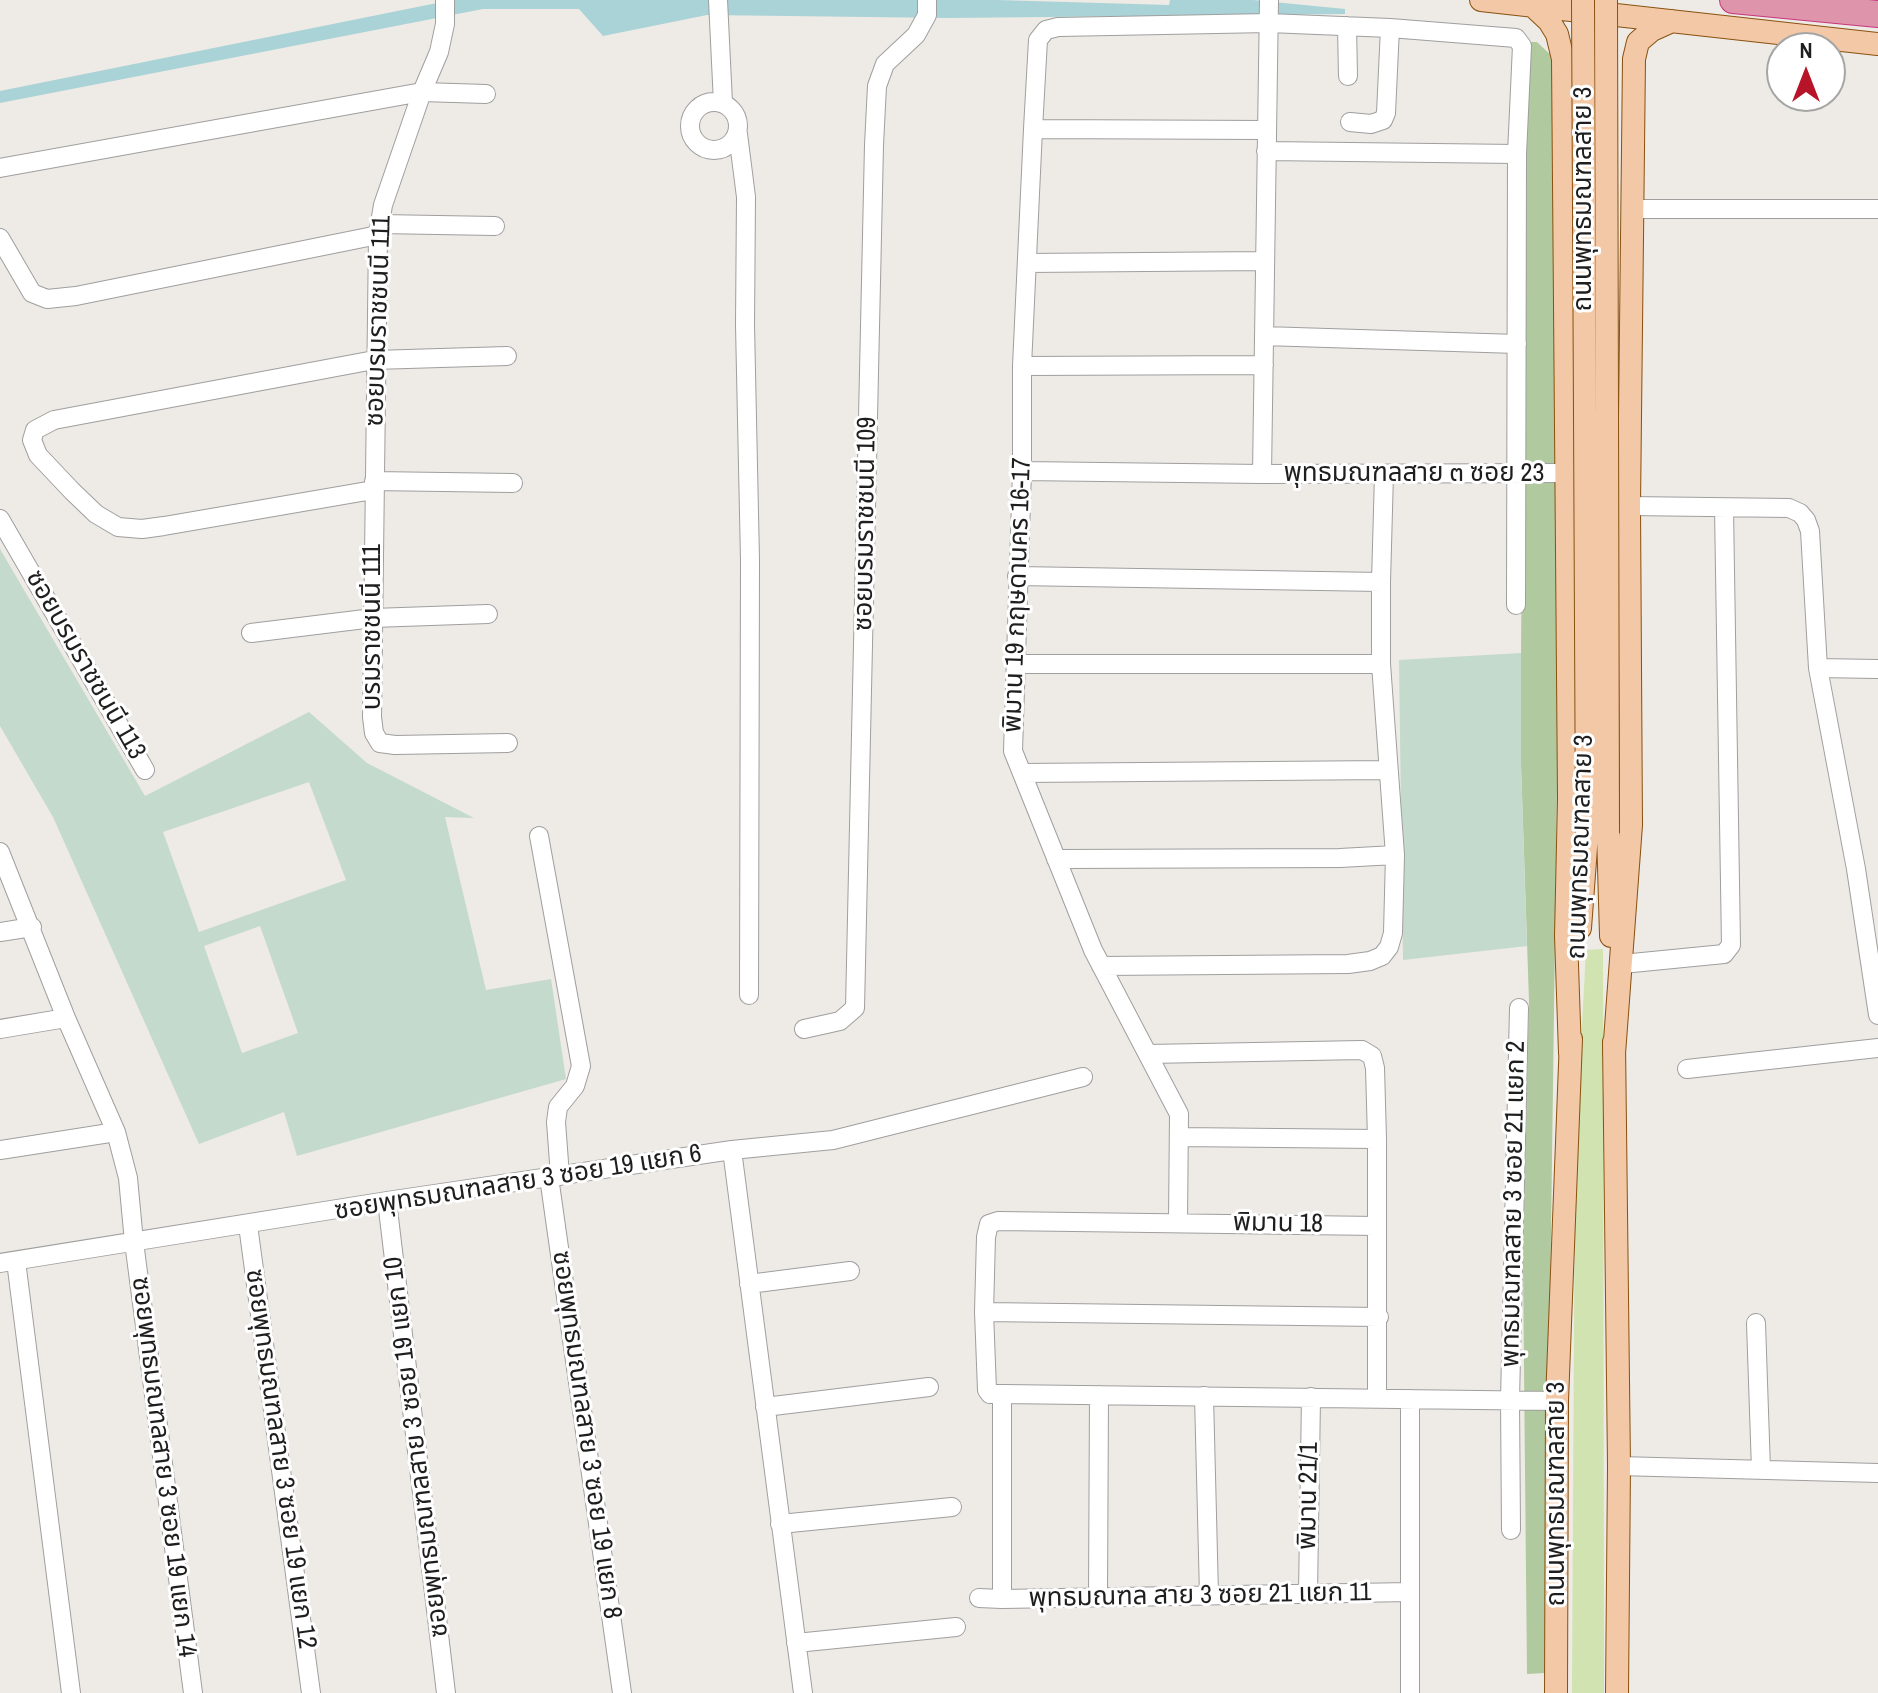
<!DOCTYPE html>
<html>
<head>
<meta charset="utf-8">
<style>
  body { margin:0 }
  #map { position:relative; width:1878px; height:1693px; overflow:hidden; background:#eeeae5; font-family:"Archivo Narrow",sans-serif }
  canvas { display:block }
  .north { position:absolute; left:1766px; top:32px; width:80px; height:80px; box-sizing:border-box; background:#fff; border:2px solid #a5a5a5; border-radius:50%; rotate:0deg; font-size:22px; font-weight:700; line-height:32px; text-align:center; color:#1e1e1e }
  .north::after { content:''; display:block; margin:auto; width:28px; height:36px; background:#b81429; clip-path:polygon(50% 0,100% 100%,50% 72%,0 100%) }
</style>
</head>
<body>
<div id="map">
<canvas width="1878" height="1693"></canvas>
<div class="north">N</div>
</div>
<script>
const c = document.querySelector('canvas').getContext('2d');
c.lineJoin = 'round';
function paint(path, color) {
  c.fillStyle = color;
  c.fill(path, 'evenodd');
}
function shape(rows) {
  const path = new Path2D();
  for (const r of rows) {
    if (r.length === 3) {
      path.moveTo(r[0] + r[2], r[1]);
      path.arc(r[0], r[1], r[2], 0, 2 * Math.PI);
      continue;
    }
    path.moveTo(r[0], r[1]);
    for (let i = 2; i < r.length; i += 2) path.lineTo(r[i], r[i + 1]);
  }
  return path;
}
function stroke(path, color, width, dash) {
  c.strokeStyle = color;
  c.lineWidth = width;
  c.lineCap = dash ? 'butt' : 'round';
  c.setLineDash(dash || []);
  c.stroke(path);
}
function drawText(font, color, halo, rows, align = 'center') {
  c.font = font + ' "Archivo Narrow","Noto Sans Thai",sans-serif';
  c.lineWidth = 6;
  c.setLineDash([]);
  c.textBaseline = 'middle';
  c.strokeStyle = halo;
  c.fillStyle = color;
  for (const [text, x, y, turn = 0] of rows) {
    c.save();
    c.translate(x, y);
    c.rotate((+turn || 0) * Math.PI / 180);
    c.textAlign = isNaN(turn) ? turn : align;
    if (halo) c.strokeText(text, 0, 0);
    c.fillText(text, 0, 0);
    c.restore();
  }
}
const grass = shape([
  [1603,949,1604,1693,1572,1693,1575,1160,1586,950]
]);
const forest = shape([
  [1526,42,1537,42,1557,61,1559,643,1545,1673,1527,1674,1523,1265,1529,1001,1521,765,1521,653]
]);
const wetland = shape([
  [0,549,145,796,309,712,367,763,474,818,445,817,486,990,551,979,566,1079,297,1156,284,1112,199,1144,53,817,0,726],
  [309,782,346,880,199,932,163,832],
  [260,926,298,1033,242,1053,204,946],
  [1521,653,1521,765,1527,946,1403,960,1399,660]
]);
const water = shape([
  [452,0,997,0,1169,5,1170,0,1253,0,1345,9,1345,14,948,18,707,15,603,36,579,9,483,9,0,103,0,91]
]);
const minor = shape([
  [445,0,445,24,439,52,422,92,383,205,378,235,372,717,374,733,380,743,395,745,508,743],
  [718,0,723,103],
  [1347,26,1348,76],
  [714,126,24],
  [1350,122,1371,124,1383,120,1386,113,1390,28],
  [1033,129,1266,130],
  [738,134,746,197,745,325,750,560,749,995],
  [1266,151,1517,154],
  [0,168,422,92,486,94],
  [1632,209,1878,209],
  [380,224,495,226],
  [0,238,32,293,47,299,76,296,378,235],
  [1027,263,1265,261],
  [1264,336,1517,344],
  [1022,366,1264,365],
  [1022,471,1262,474,1566,473],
  [1262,474,1269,0],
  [374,481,513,483],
  [373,490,164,526,142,529,118,527,96,514,72,491,38,455,32,440,35,430,54,420,374,360,507,356],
  [1629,506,1789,508,1800,513,1806,520,1810,531,1818,668,1856,869,1878,1015],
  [0,519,145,770],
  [1381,582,1384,474],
  [251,633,373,618,488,614],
  [1015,664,1381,664,1381,582,1017,576],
  [1818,668,1878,669],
  [1022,773,1388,770],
  [539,836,581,1066,575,1086,558,1107,556,1122,560,1176],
  [0,852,66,1018,116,1132,128,1178,134,1242,193,1693],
  [1056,859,1340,858,1395,855],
  [0,932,32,927],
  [1622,964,1724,954,1731,945,1724,508],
  [1101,966,1348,964,1370,961,1382,956,1389,947,1393,933,1395,855,1381,664],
  [0,1029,66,1018],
  [804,1029,840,1021,855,1008,874,145,877,86,885,64,916,35,927,15,927,0],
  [1148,1054,1362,1050,1372,1056,1375,1068,1377,1139,1377,1397],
  [1687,1069,1878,1048],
  [1179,1137,1377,1139],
  [0,1150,116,1132],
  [732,1150,833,1140,1083,1077],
  [549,1177,622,1693],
  [387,1201,446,1693],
  [1178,1222,1179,1114,1093,950,1013,751,1022,471,1022,366,1033,129,1038,40,1046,30,1058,27,1269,23,1390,28,1516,38,1522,46,1517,154,1516,605],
  [248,1225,311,1693],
  [1377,1226,998,1221,989,1224,986,1237,984,1312,987,1390,990,1394,1002,1394,1557,1401],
  [16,1261,71,1693],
  [0,1263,387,1201,732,1150,803,1693],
  [749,1284,850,1271],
  [984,1312,1379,1317],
  [1756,1323,1761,1470],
  [1002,1394,1002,1599,1410,1592],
  [1204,1396,1209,1595],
  [1410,1399,1410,1693],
  [765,1407,929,1387],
  [1619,1466,1878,1473],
  [780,1524,952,1507],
  [1511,1530,1510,1400,1519,1008],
  [1308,1594,1311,1397],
  [1098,1597,1099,1395],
  [979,1598,1002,1599],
  [796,1643,956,1627]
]);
const major = shape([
  [1481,0,1878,44],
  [1533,6,1549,21,1557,34,1563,59,1569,798,1566,936,1570,1053],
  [1608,833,1611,936],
  [1580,928,1587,834],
  [1614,1042,1619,1466,1617,1693],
  [1614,1054,1631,825,1629,506,1634,59,1638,42,1652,30,1672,21],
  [1556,1693,1557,1401,1571,1039]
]);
const highway = shape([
  [1733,0,1878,14]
]);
const majorBridge = shape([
  [1583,0,1587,834],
  [1606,0,1608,833]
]);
const streetNames = [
  ["ถนนพุทธมณฑลสาย 3",1584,199,-90],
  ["ซอยบรมราชชนนี 111",379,321,-88],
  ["พุทธมณฑลสาย ๓ ซอย 23",1414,474],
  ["ซอยบรมราชชนนี 109",866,524,-89],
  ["พิมาน 19 กฤษดานคร 16-17",1018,595,-88],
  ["บรมราชชนนี 111",373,627,-90],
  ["ซอยบรมราชชนนี 113",85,665,60],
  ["ถนนพุทธมณฑลสาย 3",1581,847,-88],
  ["ซอยพุทธมณฑลสาย 3 ซอย 19 แยก 6",518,1183,-9],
  ["พุทธมณฑลสาย 3 ซอย 21 แยก 2",1514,1204,-89],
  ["พิมาน 18",1278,1224,1],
  ["ซอยพุทธมณฑลสาย 3 ซอย 19 แยก 8",586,1435,82],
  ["ซอยพุทธมณฑลสาย 3 ซอย 19 แยก 10",417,1447,-97],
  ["ซอยพุทธมณฑลสาย 3 ซอย 19 แยก 12",280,1459,82],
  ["ซอยพุทธมณฑลสาย 3 ซอย 19 แยก 14",163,1467,83],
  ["ถนนพุทธมณฑลสาย 3",1557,1494,-90],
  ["พิมาน 21/1",1309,1496,-89],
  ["พุทธมณฑล สาย 3 ซอย 21 แยก 11",1200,1596,-1]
];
paint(grass, '#d0e3b0');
paint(forest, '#b0c99e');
paint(wetland, '#c4dacd');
paint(water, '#aad3d7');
stroke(minor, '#9f9f9f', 20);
stroke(major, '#89510f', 24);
stroke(highway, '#c8367b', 28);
stroke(minor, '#fff', 18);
stroke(major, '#f2c8a6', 22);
stroke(highway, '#de95ac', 26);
stroke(majorBridge, '#89510f', 24, []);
stroke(majorBridge, '#f2c8a6', 22);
drawText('26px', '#1e1e1e', '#fff', streetNames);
</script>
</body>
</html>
